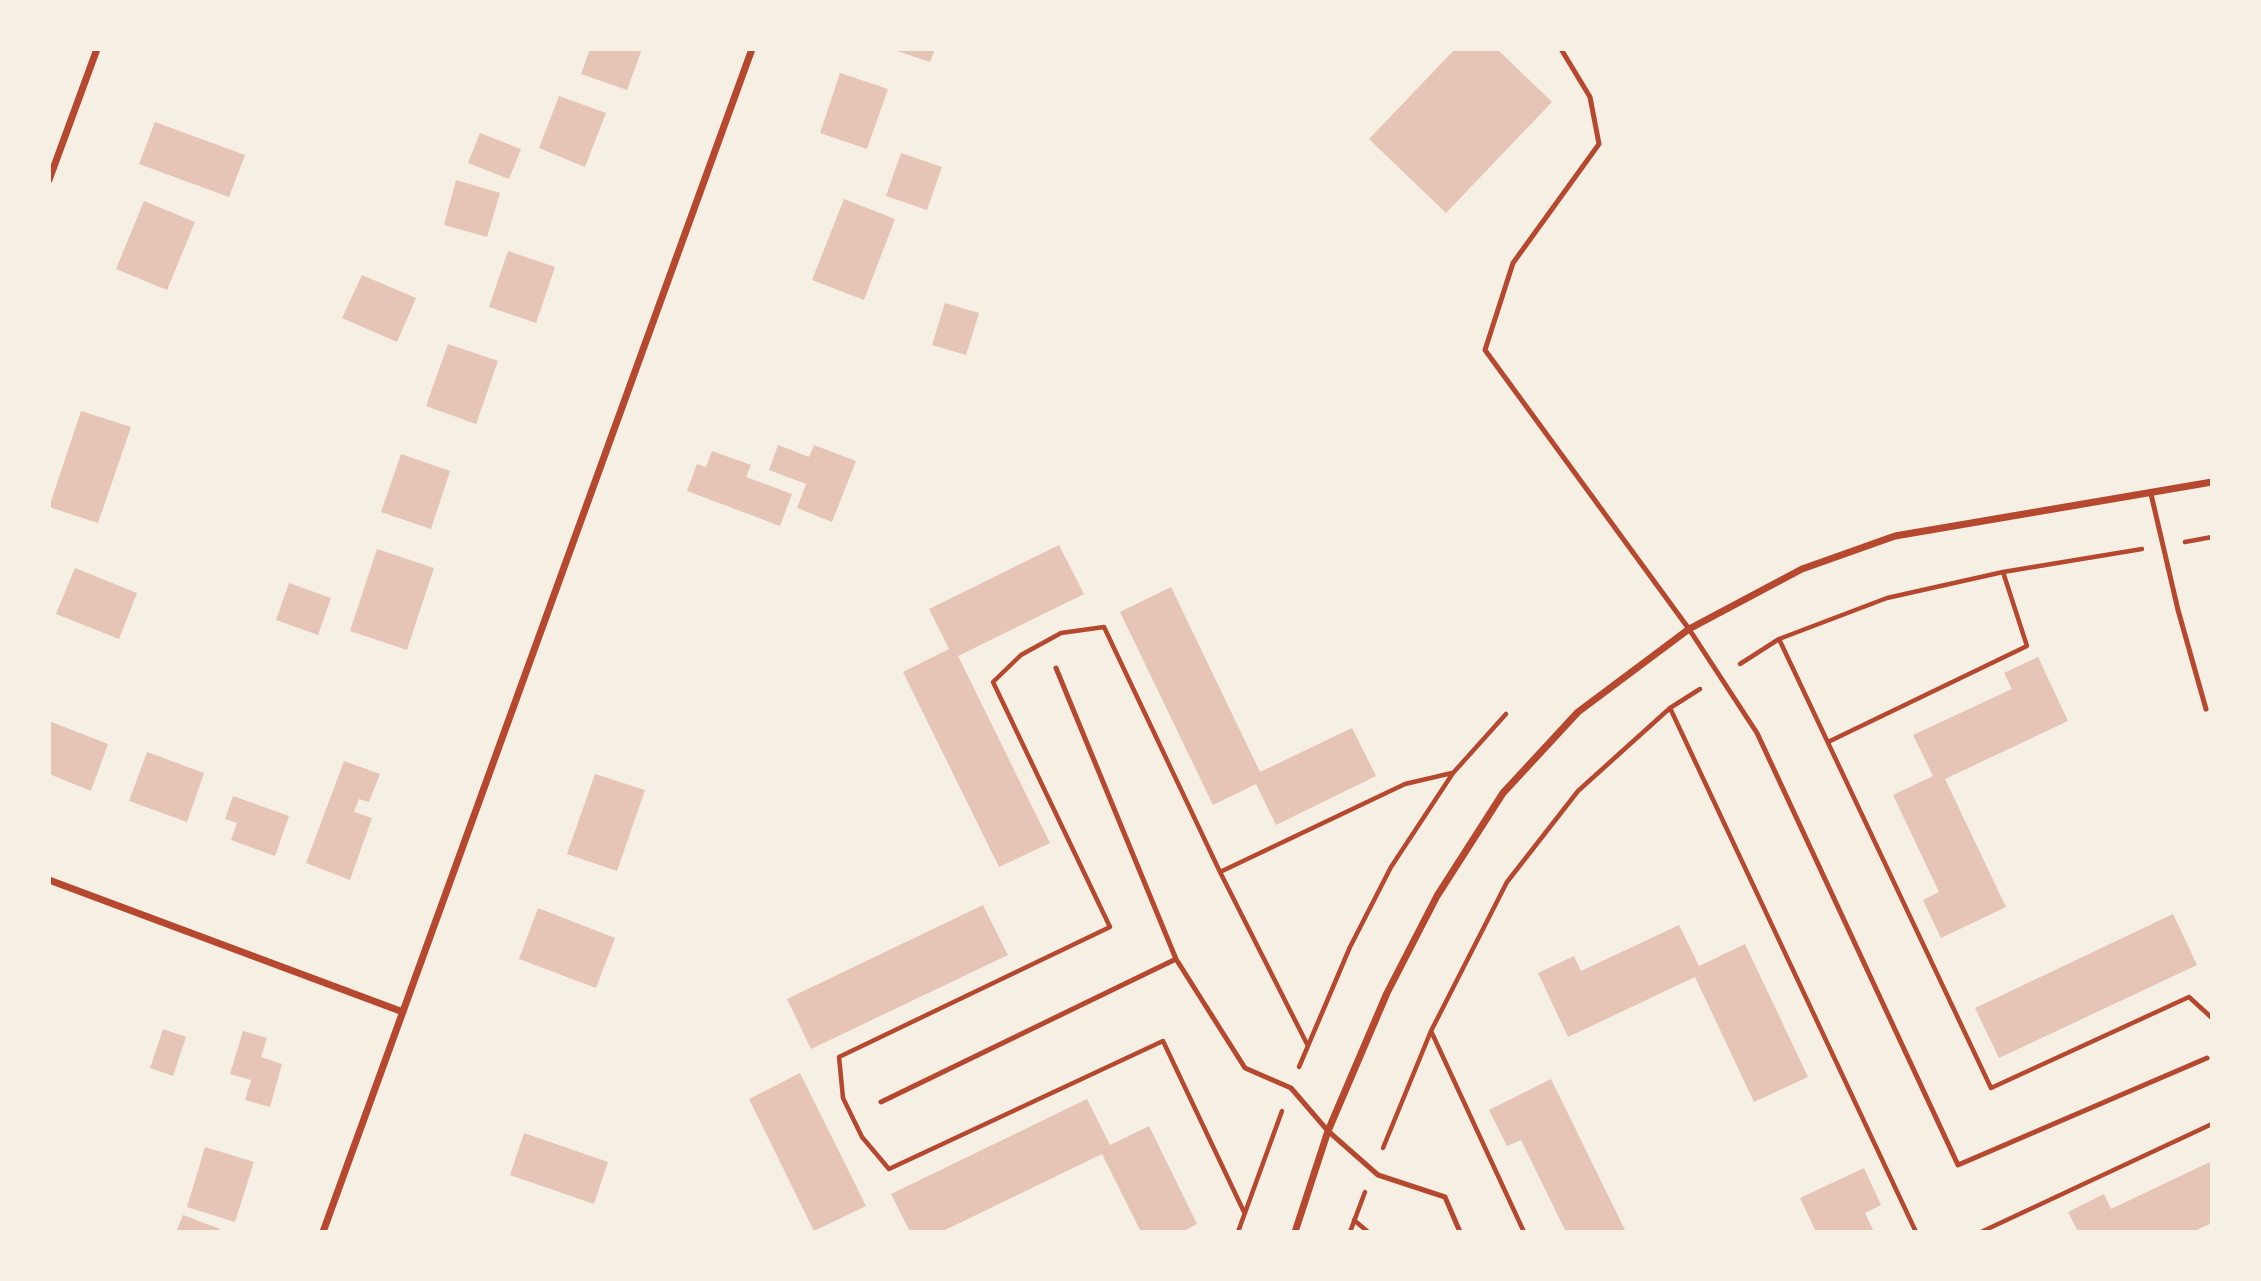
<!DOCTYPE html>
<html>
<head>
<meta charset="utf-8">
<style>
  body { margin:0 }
  #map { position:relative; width:2261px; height:1281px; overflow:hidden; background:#f6efe4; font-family:Signika,sans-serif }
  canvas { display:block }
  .frame { position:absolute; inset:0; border:51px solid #f6efe4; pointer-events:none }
</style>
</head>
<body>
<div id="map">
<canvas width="2261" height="1281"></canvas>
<div class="frame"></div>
</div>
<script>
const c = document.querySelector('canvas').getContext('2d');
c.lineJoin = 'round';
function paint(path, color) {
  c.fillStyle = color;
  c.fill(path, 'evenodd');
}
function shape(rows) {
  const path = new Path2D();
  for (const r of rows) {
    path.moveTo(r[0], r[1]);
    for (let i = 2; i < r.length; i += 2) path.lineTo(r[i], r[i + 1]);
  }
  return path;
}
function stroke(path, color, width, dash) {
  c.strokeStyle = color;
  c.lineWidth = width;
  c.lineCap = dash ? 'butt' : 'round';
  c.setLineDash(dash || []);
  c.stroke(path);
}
const building = shape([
  [590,49,642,49,627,90,581,74],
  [891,49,935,49,930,62],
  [1455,49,1497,49,1552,102,1446,213,1369,139],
  [840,73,888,89,867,149,820,133],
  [559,96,606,113,585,167,539,148],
  [155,122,245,155,229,197,139,164],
  [480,133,521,149,509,179,468,163],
  [901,153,942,167,927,210,886,196],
  [456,180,500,193,487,237,444,225],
  [844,199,895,219,864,300,812,280],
  [144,201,195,222,167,290,116,269],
  [508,251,555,267,536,323,489,307],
  [362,275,416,298,397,342,342,318],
  [945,303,979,313,966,355,932,345],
  [448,344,498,361,476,424,426,406],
  [81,411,131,427,98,523,49,507],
  [778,445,809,457,814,445,856,461,832,522,797,508,806,484,769,470],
  [712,451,751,465,746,477,792,494,780,526,687,491,697,464,706,467],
  [401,454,450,471,431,529,381,512],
  [1059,545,1084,594,958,656,1050,843,999,867,903,672,949,649,929,609],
  [377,549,434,568,407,650,350,631],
  [75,568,137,593,119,639,56,614],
  [289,583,331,598,318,635,276,620],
  [1171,587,1260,772,1352,728,1376,776,1276,825,1256,784,1213,805,1120,612],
  [2038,657,2068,721,1945,779,2006,907,1941,938,1923,900,1939,892,1893,795,1933,776,1913,735,2012,689,2004,673],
  [49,721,108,744,91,791,49,774],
  [147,752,204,773,187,822,129,801],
  [344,761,380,774,369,802,359,799,354,812,372,818,350,880,306,863],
  [595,774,645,790,617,871,567,854],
  [233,796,289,816,275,856,231,840,237,823,225,819],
  [983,905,1008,955,811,1049,787,999],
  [538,908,615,938,596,988,519,959],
  [2173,914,2197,965,1999,1058,1975,1008],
  [1679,925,1699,966,1745,944,1808,1077,1754,1102,1695,977,1568,1037,1538,973,1574,956,1581,971],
  [163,1029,186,1037,173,1076,150,1068],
  [243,1031,267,1038,261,1057,282,1064,270,1107,245,1100,251,1080,230,1074],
  [800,1073,866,1206,814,1231,749,1099],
  [1551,1079,1626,1232,1566,1232,1521,1140,1507,1146,1489,1110],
  [1087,1099,1110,1145,1149,1126,1197,1224,1182,1232,1141,1232,1102,1154,941,1232,910,1232,891,1194],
  [524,1133,608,1162,594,1204,510,1175],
  [205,1147,254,1162,235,1222,187,1207],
  [2212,1161,2212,1223,2192,1232,2078,1232,2068,1212,2104,1194,2111,1209],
  [1864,1168,1881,1205,1865,1213,1874,1232,1816,1232,1800,1198],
  [183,1215,220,1229,219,1232,176,1232]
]);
const path = shape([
  [2185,542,2212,537],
  [1779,639,1991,1088,2189,997,2212,1018],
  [1740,664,1779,639,1887,598,2003,572,2142,549],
  [1670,708,1916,1232],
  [1828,742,2027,646,2003,572],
  [1220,872,1104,627,1061,633,1021,655,993,682,1110,927,839,1057,843,1098,862,1137,889,1169,1163,1041,1244,1212],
  [1431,1031,1524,1232],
  [1307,1044,1220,872,1405,784,1452,773],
  [1299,1067,1350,947,1391,867,1453,773,1506,714],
  [1383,1148,1431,1031,1507,882,1578,791,1670,708,1700,689],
  [1354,1220,1368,1232],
  [1238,1232,1282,1111],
  [1350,1232,1365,1192],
  [1981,1232,2212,1124]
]);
const service = shape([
  [1561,49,1590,97,1599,144,1513,263,1485,350,1689,629,1757,733,1958,1165,2207,1058],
  [2151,494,2178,610,2206,709],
  [1056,668,1176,959,1245,1068,1291,1088,1328,1131,1378,1175,1445,1197,1460,1232],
  [881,1102,1176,959]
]);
const minor = shape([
  [49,180,97,49],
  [49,880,403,1012],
  [323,1232,752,49],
  [1295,1232,1328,1131,1387,993,1437,896,1503,793,1578,712,1689,629,1802,569,1895,536,2212,482]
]);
paint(building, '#e6c5b7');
stroke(path, '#b5482f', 4.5);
stroke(service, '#b5482f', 5);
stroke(minor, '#b5482f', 7);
</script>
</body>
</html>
